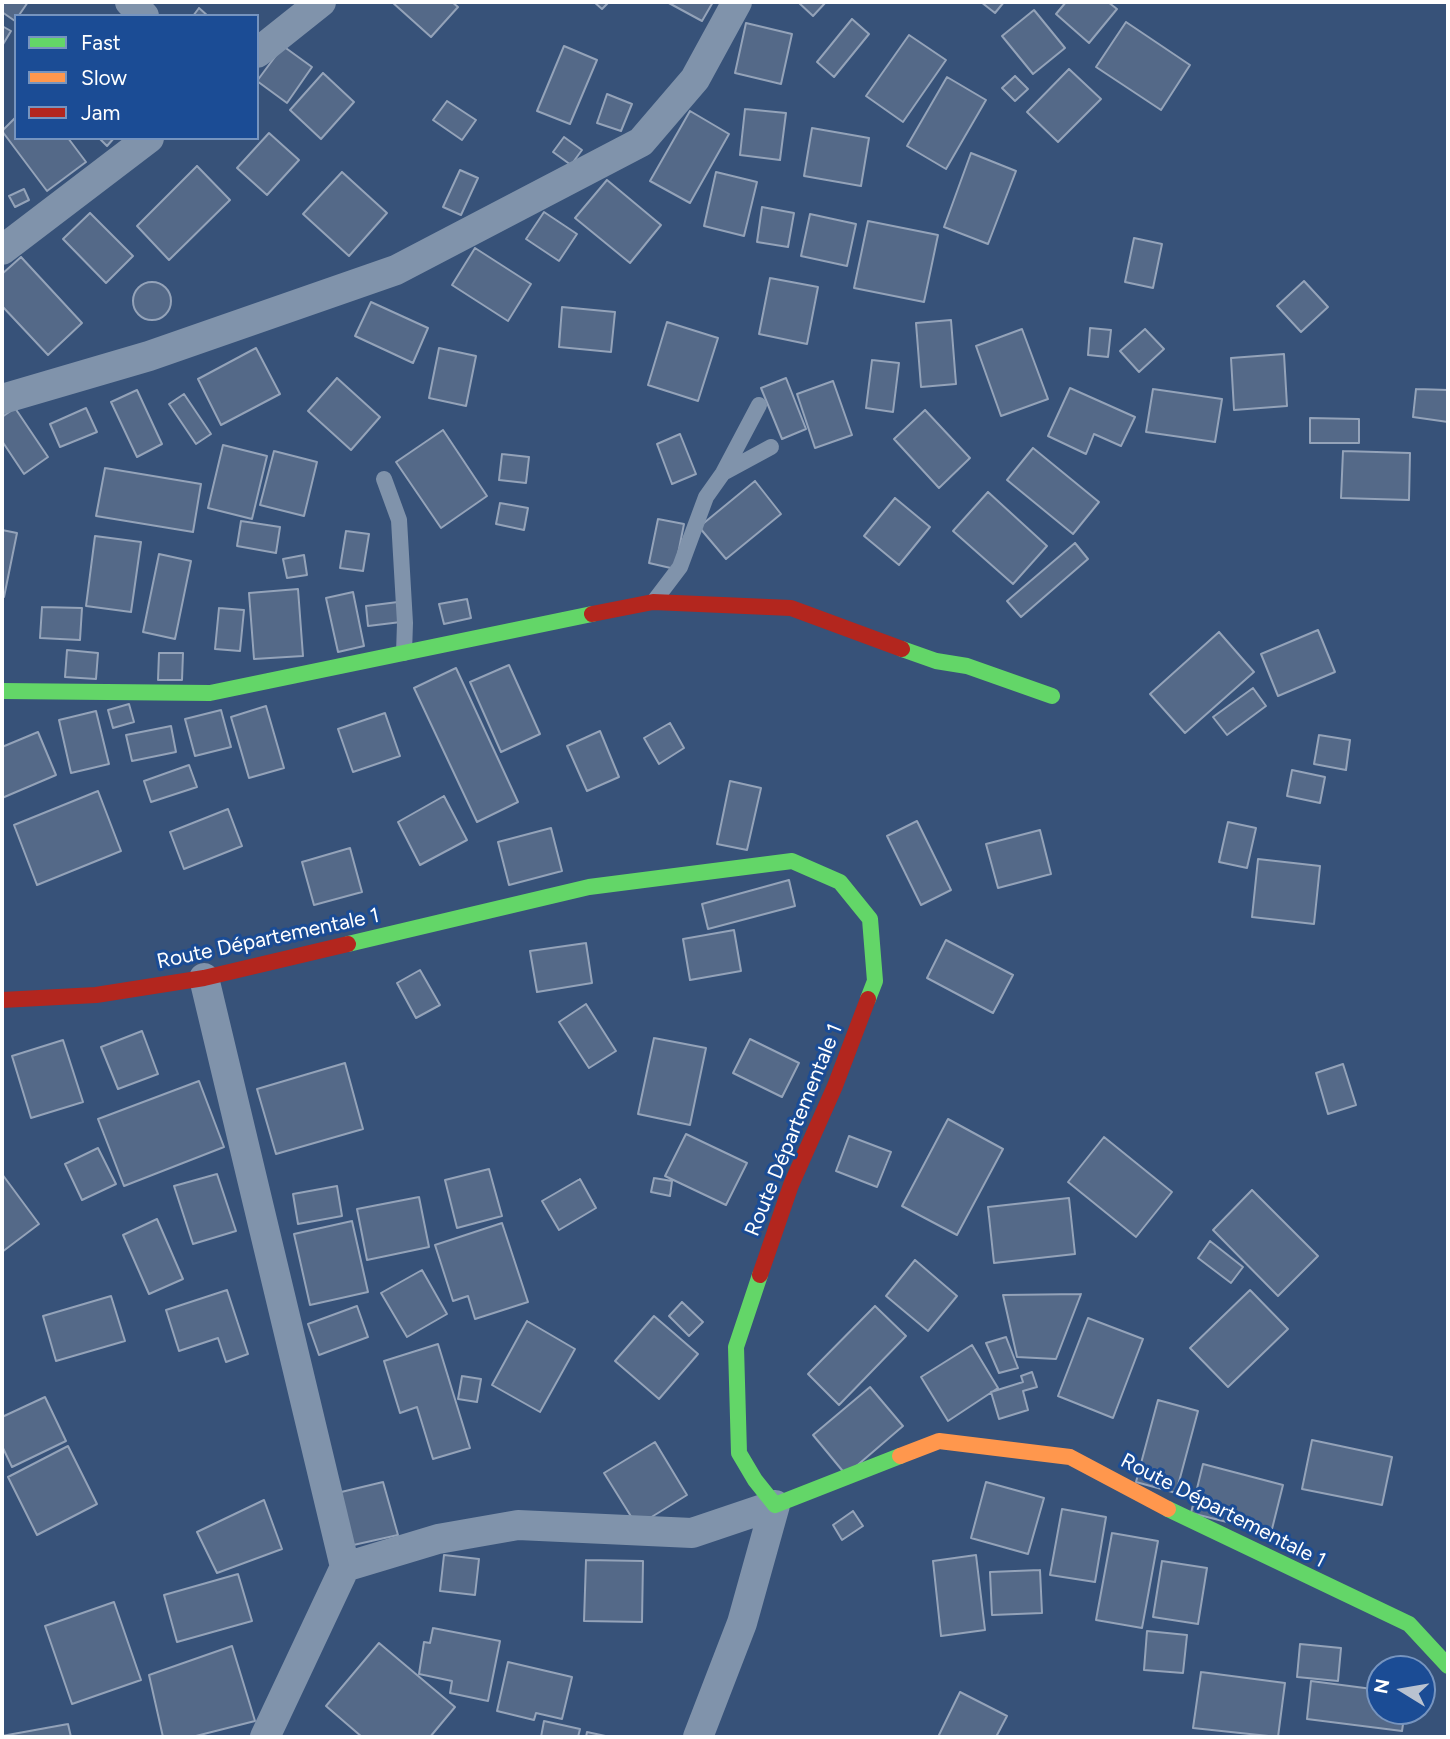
<!DOCTYPE html>
<html>
<head>
<meta charset="utf-8">
<style>
  body { margin:0 }
  #map { position:relative; width:1450px; height:1739px; overflow:hidden; background:#375279; font-family:Figtree,sans-serif }
  canvas { display:block }
  .frame { position:absolute; inset:0; border:4px solid #fff; pointer-events:none }
  .legend { position:absolute; left:14px; top:14px; width:245px; height:126px; box-sizing:border-box; background:#1b4c95; border:2px solid #7694bf; margin:0; padding:9px 12px; list-style:none; font-size:21px; color:#fff }
  .legend li { display:flex; align-items:center; gap:14px; height:35px }
  .legend b { width:35px; border:2px solid #7694bf }
  .north { position:absolute; left:1366px; top:1655px; width:70px; height:70px; box-sizing:border-box; background:#1b4c95; border:2px solid #7694bf; border-radius:50%; rotate:281deg; font-size:19px; font-weight:700; line-height:28px; text-align:center; color:#fff }
  .north::after { content:''; display:block; margin:auto; width:24px; height:32px; background:#b9c2d0; clip-path:polygon(50% 0,100% 100%,50% 72%,0 100%) }
</style>
</head>
<body>
<div id="map">
<canvas width="1450" height="1739"></canvas>
<div class="frame"></div>
<ul class="legend">
<li><b style="height:9px;background:#63d668"></b>Fast</li>
<li><b style="height:9px;background:#ff974d"></b>Slow</li>
<li><b style="height:9px;background:#b3261e"></b>Jam</li>
</ul>
<div class="north">N</div>
</div>
<script>
const c = document.querySelector('canvas').getContext('2d');
c.lineJoin = 'round';
function paint(path, color) {
  c.fillStyle = color;
  c.fill(path, 'evenodd');
}
function shape(rows) {
  const path = new Path2D();
  for (const r of rows) {
    if (r.length === 3) {
      path.moveTo(r[0] + r[2], r[1]);
      path.arc(r[0], r[1], r[2], 0, 2 * Math.PI);
      continue;
    }
    path.moveTo(r[0], r[1]);
    for (let i = 2; i < r.length; i += 2) path.lineTo(r[i], r[i + 1]);
  }
  return path;
}
function stroke(path, color, width, dash) {
  c.strokeStyle = color;
  c.lineWidth = width;
  c.lineCap = dash ? 'butt' : 'round';
  c.setLineDash(dash || []);
  c.stroke(path);
}
function drawText(font, color, halo, rows, align = 'center') {
  c.font = font + ' Figtree,sans-serif';
  c.lineWidth = 6;
  c.setLineDash([]);
  c.textBaseline = 'middle';
  c.strokeStyle = halo;
  c.fillStyle = color;
  for (const [text, x, y, turn = 0] of rows) {
    c.save();
    c.translate(x, y);
    c.rotate((+turn || 0) * Math.PI / 180);
    c.textAlign = isNaN(turn) ? turn : align;
    if (halo) c.strokeText(text, 0, 0);
    c.fillText(text, 0, 0);
    c.restore();
  }
}
const building = shape([
  [2,2,28,2,15,21,2,12,2,2],
  [392,2,452,2,458,7,431,37,392,2],
  [594,2,609,2,602,9,594,2],
  [667,2,713,2,702,21,667,2],
  [798,2,826,2,813,16,798,2],
  [981,2,1004,2,995,13,981,2],
  [1066,2,1108,2,1117,9,1089,43,1056,14,1066,2],
  [199,8,208,16,193,16,199,8],
  [1034,10,1065,48,1033,74,1002,36,1034,10],
  [852,19,869,34,834,77,817,62,852,19],
  [1126,22,1190,65,1161,110,1096,67,1126,22],
  [746,23,792,34,781,84,735,73,746,23],
  [2,26,11,31,2,46,2,26],
  [909,35,946,60,903,122,866,96,909,35],
  [283,46,312,67,287,103,257,81,283,46],
  [564,46,597,60,570,124,537,111,564,46],
  [1069,69,1101,99,1058,142,1027,112,1069,69],
  [323,73,354,102,321,139,290,110,323,73],
  [1015,76,1028,89,1015,101,1002,88,1015,76],
  [947,77,986,100,946,169,907,146,947,77],
  [607,94,632,104,621,131,597,123,607,94],
  [447,101,476,120,462,140,433,120,447,101],
  [745,109,786,113,780,160,740,155,745,109],
  [690,111,729,134,690,203,650,181,690,111],
  [16,117,16,138,68,138,86,162,47,191,2,131,16,117],
  [812,128,869,138,861,186,804,176,812,128],
  [269,133,299,160,267,195,237,168,269,133],
  [564,137,582,150,571,165,553,152,564,137],
  [99,138,114,138,107,146,99,138],
  [971,153,1016,171,988,244,944,227,971,153],
  [197,166,230,200,169,260,137,226,197,166],
  [460,170,478,178,461,215,443,207,460,170],
  [342,172,387,213,349,256,303,214,342,172],
  [716,172,757,182,744,236,704,226,716,172],
  [607,180,661,225,630,263,575,218,607,180],
  [24,189,29,200,15,207,9,196,24,189],
  [762,207,794,213,788,247,757,242,762,207],
  [544,212,577,234,559,261,526,239,544,212],
  [90,213,133,256,106,283,63,239,90,213],
  [810,214,856,224,847,266,801,256,810,214],
  [868,221,938,235,924,302,854,288,868,221],
  [1134,238,1162,244,1153,288,1125,282,1134,238],
  [475,248,531,284,508,321,452,285,475,248],
  [21,257,82,323,48,355,2,306,2,274,21,257],
  [770,278,818,287,807,344,759,334,770,278],
  [1304,281,1328,307,1301,332,1277,306,1304,281],
  [152,301,19],
  [371,302,428,328,413,363,355,336,371,302],
  [562,307,615,312,611,352,559,347,562,307],
  [951,320,956,384,921,387,916,323,951,320],
  [667,322,718,338,698,401,648,385,667,322],
  [1090,328,1111,330,1108,357,1088,355,1090,328],
  [1022,329,1048,399,1001,416,976,346,1022,329],
  [1145,329,1164,349,1139,372,1120,351,1145,329],
  [256,348,280,394,221,425,198,379,256,348],
  [439,348,476,356,466,406,429,398,439,348],
  [1284,354,1287,406,1234,410,1231,358,1284,354],
  [872,360,899,363,893,412,866,408,872,360],
  [337,378,380,417,351,450,308,411,337,378],
  [786,378,806,429,782,439,761,388,786,378],
  [833,381,852,435,815,448,797,394,833,381],
  [1070,388,1135,417,1121,446,1094,434,1086,454,1048,436,1070,388],
  [1153,389,1222,399,1215,442,1146,432,1153,389],
  [1416,389,1448,390,1448,422,1413,417,1416,389],
  [137,390,162,444,137,457,111,402,137,390],
  [184,394,211,434,196,444,169,404,184,394],
  [15,408,48,457,24,474,2,441,2,417,15,408],
  [86,408,97,432,60,447,50,424,86,408],
  [925,410,970,458,939,488,894,439,925,410],
  [1310,418,1359,419,1359,443,1310,443,1310,418],
  [443,430,487,496,441,528,396,462,443,430],
  [680,434,696,474,672,484,657,444,680,434],
  [223,445,267,456,252,519,208,508,223,445],
  [1033,448,1099,502,1073,534,1007,480,1033,448],
  [274,451,317,462,304,516,260,505,274,451],
  [1343,451,1410,453,1409,500,1341,498,1343,451],
  [502,454,529,457,526,483,499,480,502,454],
  [105,468,201,484,193,532,96,516,105,468],
  [755,481,781,514,726,559,699,527,755,481],
  [988,492,1047,546,1013,584,953,531,988,492],
  [895,498,930,527,899,565,864,536,895,498],
  [500,503,528,508,524,530,496,524,500,503],
  [658,519,684,524,675,569,649,563,658,519],
  [241,521,280,527,276,553,237,546,241,521],
  [2,530,17,533,4,597,2,596,2,530],
  [346,531,369,534,363,571,340,568,346,531],
  [95,536,141,542,131,612,86,606,95,536],
  [1075,543,1088,559,1021,617,1007,601,1075,543],
  [159,554,191,561,175,639,143,632,159,554],
  [304,555,307,575,287,578,283,559,304,555],
  [298,589,303,656,254,659,249,593,298,589],
  [353,592,364,646,338,652,326,598,353,592],
  [467,599,471,618,444,624,439,604,467,599],
  [398,602,401,622,368,626,366,606,398,602],
  [42,607,82,608,80,640,40,638,42,607],
  [219,608,244,610,240,651,215,649,219,608],
  [1318,630,1335,672,1278,696,1261,654,1318,630],
  [1219,632,1254,672,1185,733,1150,694,1219,632],
  [67,650,98,653,96,679,65,677,67,650],
  [159,653,183,653,182,680,158,680,159,653],
  [509,665,540,734,501,752,470,682,509,665],
  [456,668,518,802,477,822,414,688,456,668],
  [1253,688,1266,706,1227,735,1213,717,1253,688],
  [129,704,134,722,113,728,108,710,129,704],
  [266,706,284,768,249,778,231,717,266,706],
  [221,710,231,747,195,756,185,719,221,710],
  [96,711,109,764,71,773,59,720,96,711],
  [385,713,400,756,353,772,338,729,385,713],
  [670,723,684,748,659,764,644,738,670,723],
  [171,726,176,752,132,761,126,735,171,726],
  [600,731,619,777,587,791,567,746,600,731],
  [38,732,56,775,2,798,2,747,38,732],
  [1319,735,1350,740,1346,770,1314,764,1319,735],
  [189,765,197,787,151,802,144,781,189,765],
  [1292,770,1325,777,1320,803,1287,796,1292,770],
  [730,781,761,788,747,850,717,844,730,781],
  [98,791,121,851,37,885,14,825,98,791],
  [444,796,467,840,420,865,398,822,444,796],
  [228,809,242,846,184,869,170,832,228,809],
  [917,821,951,890,921,905,887,836,917,821],
  [1228,822,1256,828,1247,868,1219,862,1228,822],
  [551,828,562,871,509,885,498,842,551,828],
  [1040,830,1051,874,998,888,986,844,1040,830],
  [350,848,362,892,314,905,302,862,350,848],
  [1258,859,1320,866,1314,924,1252,917,1258,859],
  [789,880,795,906,708,929,702,904,789,880],
  [734,930,741,971,690,980,683,939,734,930],
  [946,940,1013,975,993,1013,927,978,946,940],
  [586,943,592,983,537,992,530,951,586,943],
  [420,970,440,1005,416,1018,397,983,420,970],
  [586,1004,616,1051,589,1068,559,1022,586,1004],
  [142,1031,158,1074,118,1089,101,1047,142,1031],
  [654,1038,706,1048,690,1125,638,1114,654,1038],
  [750,1039,799,1063,782,1097,733,1073,750,1039],
  [63,1040,83,1102,31,1118,12,1056,63,1040],
  [345,1063,363,1129,276,1154,257,1089,345,1063],
  [1343,1064,1356,1105,1328,1114,1316,1073,1343,1064],
  [199,1081,224,1147,124,1186,98,1119,199,1081],
  [948,1119,1003,1149,957,1235,902,1206,948,1119],
  [686,1134,747,1163,726,1205,665,1176,686,1134],
  [849,1136,891,1152,877,1187,836,1171,849,1136],
  [1104,1137,1172,1192,1136,1237,1068,1182,1104,1137],
  [98,1148,116,1184,82,1200,65,1164,98,1148],
  [489,1169,502,1216,457,1228,445,1180,489,1169],
  [2,1174,39,1224,2,1252,2,1174],
  [217,1174,236,1231,193,1244,174,1186,217,1174],
  [654,1178,672,1181,670,1196,651,1192,654,1178],
  [580,1179,596,1208,559,1230,542,1201,580,1179],
  [337,1186,342,1216,298,1224,293,1194,337,1186],
  [1252,1190,1318,1256,1278,1296,1213,1230,1252,1190],
  [419,1197,429,1247,367,1260,357,1209,419,1197],
  [1069,1198,1075,1254,994,1263,988,1207,1069,1198],
  [157,1219,183,1279,149,1294,123,1235,157,1219],
  [352,1221,368,1292,310,1305,294,1234,352,1221],
  [502,1223,528,1302,475,1319,468,1296,453,1301,435,1245,502,1223],
  [1210,1241,1243,1267,1231,1283,1198,1258,1210,1241],
  [915,1260,957,1296,928,1331,886,1296,915,1260],
  [422,1270,447,1314,407,1337,381,1293,422,1270],
  [227,1290,248,1354,226,1362,218,1338,179,1351,166,1310,227,1290],
  [1250,1290,1288,1329,1228,1387,1190,1348,1250,1290],
  [1081,1294,1056,1359,1017,1357,1003,1295,1081,1294],
  [111,1296,125,1341,56,1361,43,1316,111,1296],
  [682,1302,703,1322,689,1336,669,1316,682,1302],
  [357,1306,368,1337,319,1355,308,1324,357,1306],
  [875,1306,906,1336,839,1405,808,1374,875,1306],
  [654,1316,698,1354,659,1399,615,1361,654,1316],
  [1088,1318,1143,1339,1113,1418,1058,1396,1088,1318],
  [527,1321,575,1349,540,1412,492,1385,527,1321],
  [1006,1337,1018,1368,999,1373,986,1343,1006,1337],
  [438,1344,470,1448,433,1459,417,1407,400,1413,384,1361,438,1344],
  [972,1345,998,1388,948,1421,921,1377,972,1345],
  [1032,1372,1037,1387,1023,1391,1028,1410,999,1419,991,1392,1023,1382,1021,1376,1032,1372],
  [462,1376,481,1379,477,1402,458,1399,462,1376],
  [870,1387,903,1426,846,1475,813,1435,870,1387],
  [45,1397,66,1441,12,1467,2,1446,2,1417,45,1397],
  [1158,1400,1198,1411,1176,1493,1136,1482,1158,1400],
  [1312,1440,1392,1457,1382,1505,1302,1489,1312,1440],
  [655,1442,687,1495,637,1526,604,1473,655,1442],
  [68,1446,97,1504,37,1535,8,1477,68,1446],
  [1203,1464,1283,1485,1271,1533,1191,1513,1203,1464],
  [383,1482,398,1535,349,1546,337,1493,383,1482],
  [986,1482,1044,1498,1028,1554,971,1538,986,1482],
  [264,1500,282,1549,217,1573,197,1532,264,1500],
  [1062,1509,1106,1517,1095,1582,1050,1575,1062,1509],
  [853,1511,863,1526,842,1540,833,1525,853,1511],
  [1112,1533,1158,1541,1142,1628,1096,1620,1112,1533],
  [444,1555,479,1559,475,1595,440,1591,444,1555],
  [976,1555,985,1630,941,1636,933,1561,976,1555],
  [586,1560,643,1561,642,1622,584,1621,586,1560],
  [1162,1561,1207,1568,1198,1624,1153,1617,1162,1561],
  [1040,1570,1042,1613,992,1615,990,1572,1040,1570],
  [238,1574,252,1621,177,1642,164,1595,238,1574],
  [114,1602,141,1680,72,1704,45,1626,114,1602],
  [433,1628,500,1641,488,1701,450,1693,452,1681,419,1674,424,1642,430,1643,433,1628],
  [1147,1631,1187,1635,1183,1673,1144,1670,1147,1631],
  [379,1643,455,1707,430,1737,362,1737,326,1706,379,1643],
  [1300,1644,1341,1648,1338,1681,1297,1677,1300,1644],
  [232,1646,255,1721,192,1737,163,1737,149,1675,232,1646],
  [508,1662,572,1677,562,1719,536,1713,534,1720,497,1711,508,1662],
  [1201,1672,1285,1683,1278,1737,1193,1728,1201,1672],
  [1311,1681,1380,1690,1380,1711,1405,1711,1402,1731,1307,1719,1311,1681],
  [960,1692,1007,1716,996,1737,938,1737,960,1692],
  [544,1721,580,1729,578,1737,541,1737,544,1721],
  [68,1724,71,1737,2,1737,2,1736,68,1724],
  [587,1732,610,1737,586,1737,587,1732]
]);
const lane = shape([
  [723,473,771,447],
  [384,479,399,520,405,623,404,653],
  [655,600,680,567,706,497,723,473,759,405]
]);
const street = shape([
  [130,2,144,16],
  [257,53,321,2],
  [2,250,149,138],
  [2,399,149,356,396,270,641,142,695,79,737,2],
  [204,978,345,1567],
  [265,1737,345,1567,438,1539,518,1525,692,1533,775,1505],
  [698,1737,742,1623,775,1505]
]);
const fast = shape([
  [902,649,936,661,967,666,1052,696],
  [2,691,210,693,592,614],
  [348,944,589,887,792,861,840,882,870,919,875,981,868,999],
  [760,1275,736,1347,739,1453,755,1480,775,1505,900,1456],
  [1168,1509,1409,1624,1448,1666]
]);
const slow = shape([
  [900,1456,939,1441,1070,1457,1168,1509]
]);
const jam = shape([
  [592,614,653,602,791,608,902,649],
  [2,1000,96,995,204,978,348,944],
  [760,1275,791,1185,835,1086,868,999]
]);
const streetNames = [
  ["Route Départementale 1",268,939,-12],
  ["Route Départementale 1",794,1130,-68],
  ["Route Départementale 1",1223,1511,27]
];
paint(building, '#546988');
stroke(building, '#94a3b9', 2);
stroke(lane, '#8093ab', 16);
stroke(street, '#8093ab', 30);
stroke(fast, '#63d668', 16);
stroke(slow, '#ff974d', 16);
stroke(jam, '#b3261e', 16);
drawText('21px', '#fff', '#1b4c95', streetNames);
</script>
</body>
</html>
